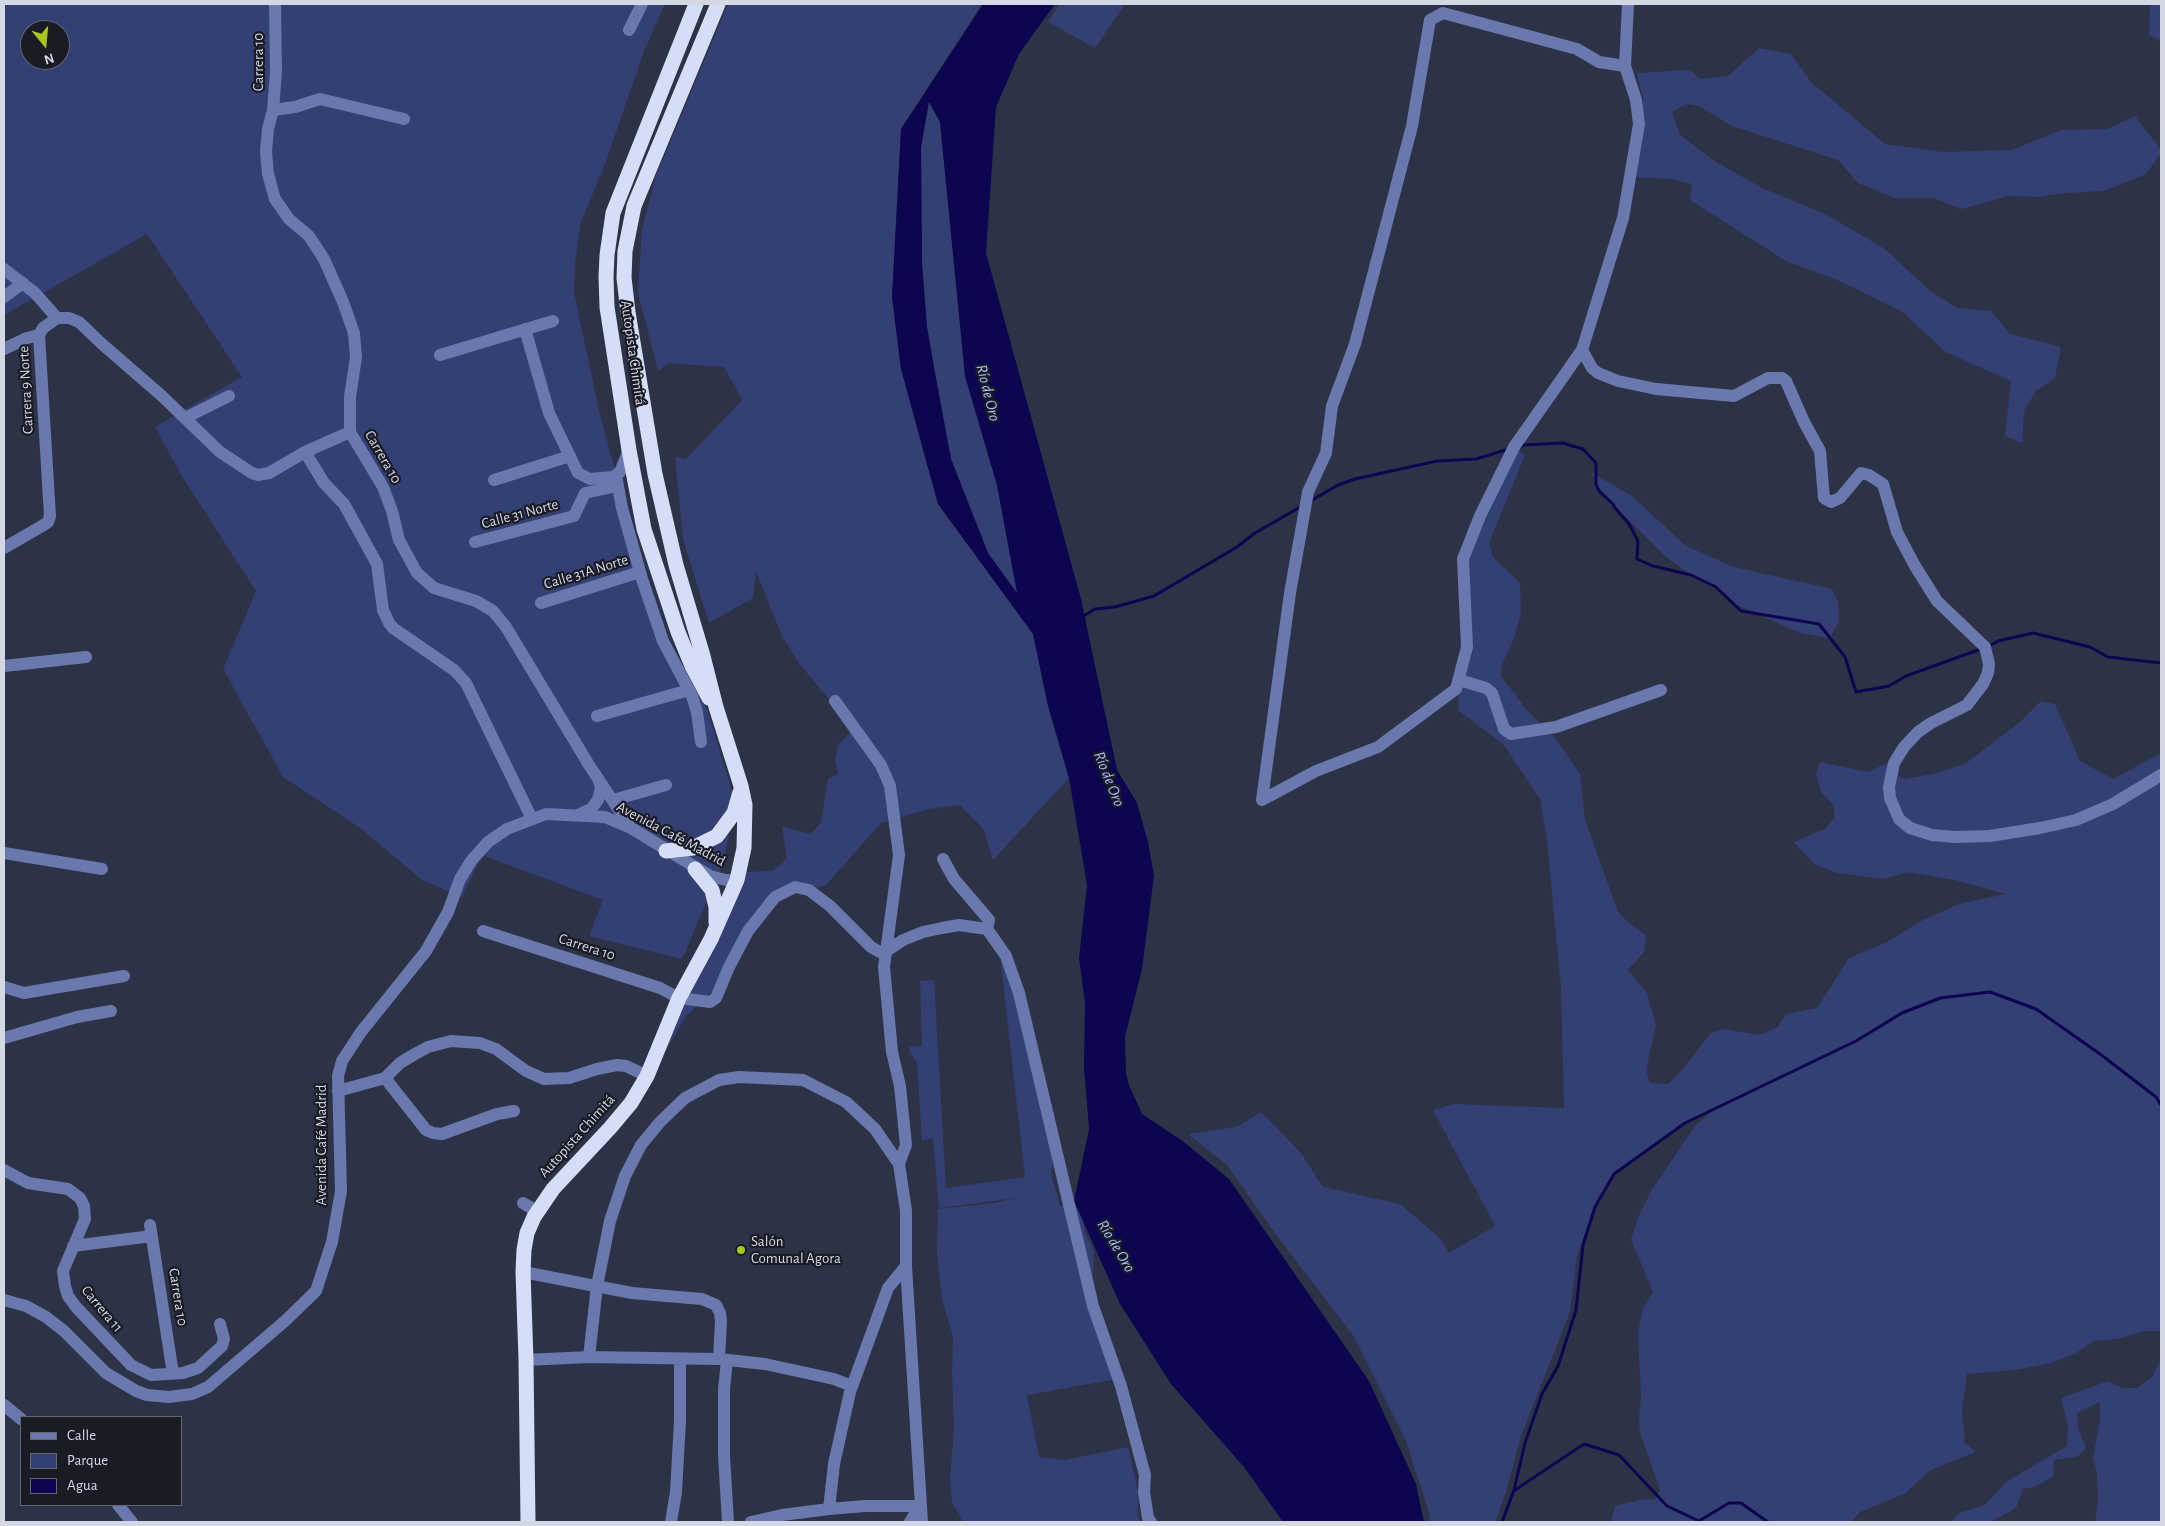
<!DOCTYPE html>
<html>
<head>
<meta charset="utf-8">
<style>
  body { margin:0 }
  #map { position:relative; width:2165px; height:1526px; overflow:hidden; background:#2d3347; font-family:"Alegreya Sans",sans-serif }
  canvas { display:block }
  .frame { position:absolute; inset:0; border:5px solid #d4d8e5; pointer-events:none }
  .legend { position:absolute; left:20px; top:1416px; width:162px; height:90px; box-sizing:border-box; background:#191b25; border:1px solid #646772; margin:0; padding:6px 9px; list-style:none; font-size:15px; color:#d4d8e5 }
  .legend li { display:flex; align-items:center; gap:10px; height:25px }
  .legend b { width:25px; border:1px solid #646772 }
  .north { position:absolute; left:20px; top:20px; width:50px; height:50px; box-sizing:border-box; background:#191b25; border:1px solid #646772; border-radius:50%; rotate:163deg; font-size:14px; font-weight:700; line-height:20px; text-align:center; color:#d4d8e5 }
  .north::after { content:''; display:block; margin:auto; width:18px; height:22px; background:#a7c71e; clip-path:polygon(50% 0,100% 100%,50% 72%,0 100%) }
</style>
</head>
<body>
<div id="map">
<canvas width="2165" height="1526"></canvas>
<div class="frame"></div>
<ul class="legend">
<li><b style="height:6px;background:#6a78ad"></b>Calle</li>
<li><b style="height:14px;background:#343f73"></b>Parque</li>
<li><b style="height:14px;background:#0c0550"></b>Agua</li>
</ul>
<div class="north">N</div>
</div>
<script>
const c = document.querySelector('canvas').getContext('2d');
c.lineJoin = 'round';
function paint(path, color) {
  c.fillStyle = color;
  c.fill(path, 'evenodd');
}
function shape(rows) {
  const path = new Path2D();
  for (const r of rows) {
    path.moveTo(r[0], r[1]);
    for (let i = 2; i < r.length; i += 2) path.lineTo(r[i], r[i + 1]);
  }
  return path;
}
function stroke(path, color, width, dash) {
  c.strokeStyle = color;
  c.lineWidth = width;
  c.lineCap = dash ? 'butt' : 'round';
  c.setLineDash(dash || []);
  c.stroke(path);
}
function drawText(font, color, halo, rows, align = 'center') {
  c.font = font + ' "Alegreya Sans",sans-serif';
  c.lineWidth = 4.5;
  c.setLineDash([]);
  c.textBaseline = 'middle';
  c.strokeStyle = halo;
  c.fillStyle = color;
  for (const [text, x, y, turn = 0] of rows) {
    c.save();
    c.translate(x, y);
    c.rotate((+turn || 0) * Math.PI / 180);
    c.textAlign = isNaN(turn) ? turn : align;
    if (halo) c.strokeText(text, 0, 0);
    c.fillText(text, 0, 0);
    c.restore();
  }
}
const green = shape([
  [4,4,665,4,644,51,605,164,581,222,575,263,574,292,599,411,627,514,667,638,706,706,735,801,724,861,682,959,589,936,603,900,482,855,462,897,422,880,359,827,283,777,223,669,256,591,183,478,155,427,242,377,147,234,4,315],
  [30,30,60,30,60,60,30,60],
  [728,4,982,4,901,129,892,297,901,369,938,504,1033,634,1048,706,1069,778,993,860,984,830,960,805,929,809,881,823,826,885,812,889,780,888,718,986,685,1017,652,1075,681,998,745,872,773,871,787,859,782,826,810,834,821,823,828,779,838,774,835,761,838,745,857,725,829,699,800,665,782,636,756,571,753,598,709,623,683,539,675,457,686,459,742,400,724,367,669,363,658,371,638,293,642,230,656,176],
  [1060,4,1125,4,1095,48,1048,22],
  [2150,4,2161,4,2161,41,2149,35],
  [1759,48,1791,54,1811,82,1885,144,1943,152,2012,150,2061,130,2107,129,2135,116,2161,150,2161,153,2146,174,2104,191,2065,193,2040,197,2008,196,1961,209,1933,198,1895,198,1858,183,1838,160,1732,126,1699,106,1686,104,1672,112,1680,135,1713,160,1762,188,1825,214,1885,249,1931,292,1958,308,1991,311,2010,334,2061,347,2055,378,2036,391,2024,411,2022,443,2005,436,2011,381,1946,352,1901,311,1835,279,1786,261,1690,200,1692,184,1671,179,1631,177,1639,151,1643,100,1637,73,1690,70,1700,79,1728,76],
  [929,101,940,122,965,376,997,485,1018,595,988,553,951,459,935,373,927,327,922,263,921,147],
  [1517,449,1525,455,1489,543,1493,557,1520,583,1521,613,1514,638,1502,664,1501,676,1526,709,1556,739,1580,774,1585,820,1618,912,1629,923,1646,935,1644,952,1628,970,1647,993,1656,1025,1646,1070,1650,1083,1668,1084,1682,1070,1711,1033,1723,1029,1759,1035,1778,1027,1786,1014,1817,1008,1849,958,1887,942,1921,921,1959,904,2006,894,1955,880,1908,872,1883,879,1837,873,1814,864,1794,842,1825,829,1835,818,1833,805,1821,792,1816,774,1820,762,1868,772,1891,761,1894,772,1904,779,1933,774,1965,764,2020,722,2041,701,2055,704,2080,761,2113,779,2161,753,2161,1331,2145,1331,2117,1339,2094,1341,2074,1354,2051,1363,2015,1370,1967,1374,1962,1412,1965,1443,1976,1452,1931,1470,1904,1494,1860,1512,1851,1522,1611,1522,1615,1506,1644,1499,1654,1500,1660,1490,1640,1432,1639,1419,1641,1396,1638,1333,1643,1308,1653,1292,1631,1239,1640,1213,1653,1188,1695,1126,1716,1108,1685,1123,1614,1174,1595,1207,1577,1256,1570,1312,1521,1436,1506,1492,1495,1522,1430,1522,1428,1509,1406,1441,1353,1335,1280,1240,1227,1165,1188,1134,1237,1127,1261,1112,1301,1153,1323,1187,1400,1204,1439,1237,1449,1253,1495,1226,1433,1110,1454,1104,1564,1108,1561,988,1547,840,1540,799,1503,744,1458,710,1466,561],
  [1591,472,1632,496,1686,546,1734,567,1832,589,1838,602,1839,621,1830,638,1800,633,1733,603,1716,587,1691,575,1664,555,1613,504,1596,484],
  [997,927,1053,1158,1051,1174,1060,1206,1083,1209,1085,1233,1094,1251,1091,1303,1117,1379,1027,1395,1039,1457,1065,1460,1128,1447,1139,1496,1137,1516,1141,1522,963,1522,952,1503,950,1479,954,1429,952,1372,953,1337,942,1299,937,1254,938,1209,994,1203,1017,1198,939,1208,933,1138,922,1141,917,1063,910,1052,909,1047,922,1046,920,981,934,980,946,1188,1025,1177],
  [2161,1359,2161,1522,2095,1522,2098,1501,2097,1472,2093,1458,2100,1420,2100,1402,2077,1413,2078,1428,2086,1448,2077,1457,2054,1460,2053,1477,2034,1487,2023,1489,2016,1508,1991,1522,1951,1522,1959,1513,1985,1505,2006,1482,2067,1446,2068,1427,2061,1398,2108,1381,2123,1388,2137,1388,2152,1377]
]);
const water = shape([
  [983,4,1055,4,1019,54,996,107,986,253,1081,599,1117,770,1137,803,1148,842,1154,876,1142,969,1125,1037,1126,1073,1129,1085,1142,1114,1184,1142,1229,1179,1369,1381,1416,1484,1424,1522,1283,1522,1244,1467,1171,1384,1120,1304,1074,1201,1089,1129,1084,1067,1085,1004,1079,958,1087,885,1069,778,1048,706,1033,634,938,504,901,369,892,297,901,129],
  [929,102,940,122,965,376,997,485,1017,593,988,553,951,459,935,373,927,327,922,263,921,147]
]);
const stream = shape([
  [1520,447,1524,445,1562,443,1583,449,1596,463,1596,484,1599,491,1613,504,1615,508,1629,524,1638,541,1637,559,1653,566,1691,575,1716,587,1741,611,1819,624,1845,657,1856,692,1889,686,1906,676,1981,649],
  [1309,502,1338,485,1355,479,1437,461,1476,459,1509,449],
  [1082,617,1095,609,1115,607,1154,596,1237,547,1255,533,1302,506],
  [1989,646,1998,641,2033,633,2090,647,2108,657,2161,663],
  [1515,1490,1584,1444,1619,1455,1667,1506,1699,1521,1729,1503,1741,1503,1768,1522],
  [1502,1522,1514,1490,1525,1443,1542,1394,1558,1366,1576,1310,1583,1245,1595,1207,1614,1174,1685,1123,1856,1041,1902,1013,1940,998,1990,992,2036,1009,2100,1054,2156,1097,2161,1105]
]);
const minor = shape([
  [275,4,276,72,273,110,268,129,266,152,268,174,275,199,289,219,309,236,324,259,343,302,354,333,356,357,350,397,350,432,383,487,392,511,399,540,417,573,434,588,476,601,493,611,506,627,589,765,631,828],
  [629,30,642,4],
  [273,110,295,107,320,99,404,119],
  [4,269,35,293,57,318],
  [4,297,23,283],
  [525,329,549,413,578,473,590,479,613,477,620,472,629,450],
  [4,349,27,338,39,335],
  [1582,350,1592,368,1598,373,1618,381,1656,389,1734,396,1768,378,1782,378,1786,381,1804,422,1820,451,1824,498,1831,502,1840,498,1861,473,1869,475,1883,484,1897,532,1915,566,1937,601,1985,647,1989,664,1988,673,1983,684,1967,705,1931,723,1918,732,1904,747,1894,763,1889,787,1890,798,1899,819,1910,828,1932,835,1955,837,1990,836,2040,828,2076,820,2113,804,2161,775],
  [440,355,553,321],
  [185,418,229,396],
  [305,452,324,483,344,504,377,564,383,610,389,623,393,628,454,670,466,683,532,819],
  [616,475,622,508,642,579,663,641,692,696,697,712,701,742],
  [494,480,570,456],
  [475,542,574,516,585,493,617,486],
  [4,548,42,526,48,522,50,516,39,335,43,328,57,318,69,318,79,322,102,344,162,396,220,452,252,473,258,475,269,473,305,452,350,432],
  [541,603,640,572],
  [4,666,86,657],
  [1459,680,1486,688,1492,693,1504,729,1511,734,1556,727,1661,690],
  [835,701,881,765,890,786,899,855,884,967,892,1052,900,1086,906,1145,899,1164],
  [597,716,689,690],
  [613,800,666,785],
  [1262,800,1290,593,1308,492,1326,453,1332,406,1355,344,1412,126,1430,20,1443,13,1577,49,1599,62,1625,66],
  [1262,800,1316,771,1378,747,1456,689,1467,647,1463,559,1480,516,1514,447,1582,350,1623,218,1639,124,1636,100,1625,66,1628,4],
  [580,814,591,809,598,800,601,787,598,779],
  [4,853,102,869],
  [943,859,954,879,989,920,987,929,1006,956,1019,993,1093,1306,1121,1386,1145,1475,1144,1492,1148,1518,1151,1522],
  [483,931,660,988,679,998,710,1002,716,998,729,967,748,931,775,897,795,887,809,890,830,906,871,947,880,952,888,950,903,940,923,932,942,928,959,925,987,929],
  [4,987,24,993,124,976],
  [4,1038,77,1017,111,1011],
  [385,1078,426,1130,433,1133,442,1134,497,1114,514,1111],
  [338,1091,385,1078,400,1063,415,1054,428,1047,451,1041,480,1043,496,1049,526,1071,544,1079,569,1078,597,1069,617,1065,626,1066,647,1076],
  [4,1170,28,1183,68,1189,80,1198,84,1206,85,1219,63,1271,65,1286,68,1296,76,1307,131,1365,151,1375,183,1373,198,1368,222,1346,224,1339,220,1324],
  [523,1203,538,1212],
  [150,1225,173,1374],
  [73,1246,152,1236],
  [523,1272,632,1293,702,1299,716,1305,720,1313,721,1321,719,1359],
  [4,1300,26,1306,46,1317,64,1331,106,1373,136,1391,147,1395,169,1397,192,1394,208,1387,285,1321,316,1291,332,1242,341,1191,338,1076,342,1061,361,1032,426,951,448,912,460,879,471,861,488,842,507,829,546,814,605,817,631,828,710,876,726,880,737,880],
  [589,1357,597,1286,610,1221,625,1176,641,1145,660,1122,685,1098,719,1080,739,1077,803,1080,846,1102,875,1129,899,1164,906,1211,906,1266,922,1522],
  [526,1360,589,1357,719,1359,765,1364,834,1379,852,1386],
  [727,1360,724,1389,724,1456,728,1522],
  [4,1405,21,1419],
  [118,1505,132,1522],
  [829,1509,834,1464,850,1392,888,1288,906,1266],
  [671,1522,676,1492,680,1421,680,1359],
  [751,1522,782,1515,829,1509,865,1506,920,1506],
  [910,1522,920,1506]
]);
const highway = shape([
  [696,4,613,213,607,255,606,277,607,307,629,450,644,529,678,632,692,666,709,698],
  [666,851,693,848,717,836,734,813,740,792],
  [695,869,712,890,716,907,716,923],
  [528,1522,526,1360,523,1272,524,1250,527,1233,534,1217,553,1189,610,1128,631,1103,647,1076,679,998,711,939,737,880,744,848,745,805,741,786,716,707,703,656,676,565,655,474,628,312,624,278,625,251,634,206,718,4]
]);
const markers = [
  [741,1250,5,"#a7c71e"]
];
const streetNames = [
  ["Carrera 10",258,62,-90],
  ["Autopista Chimitá",633,353,82],
  ["Carrera 9 Norte",26,390,-93],
  ["Carrera 10",383,457,60],
  ["Calle 31 Norte",520,514,-15],
  ["Calle 31A Norte",586,572,-17],
  ["Avenida Café Madrid",671,834,28],
  ["Carrera 10",587,947,18],
  ["Autopista Chimitá",577,1136,-48],
  ["Avenida Café Madrid",321,1145,-90],
  ["Carrera 10",178,1297,81],
  ["Carrera 11",102,1309,50]
];
const poiNames = [
  ["Salón",751,1241],
  ["Comunal Agora",751,1258]
];
const waterNames = [
  ["Río de Oro",988,393,76],
  ["Río de Oro",1109,779,68],
  ["Río de Oro",1116,1246,59]
];
paint(green, '#343f73');
paint(water, '#0c0550');
stroke(stream, '#0c0550', 3);
stroke(minor, '#6a78ad', 12);
stroke(highway, '#d5ddf7', 15);
for (const [x, y, r, color] of markers) {
  const dot = new Path2D();
  dot.arc(x, y, r, 0, 2 * Math.PI);
  c.fillStyle = color;
  c.fill(dot);
  stroke(dot, '#191b25', 2);
}
drawText('15px', '#d4d8e5', '#191b25', streetNames);
drawText('15px', '#d4d8e5', '#191b25', poiNames, 'left');
drawText('italic 16px', '#abbdfc', '#191b25', waterNames);
</script>
</body>
</html>
